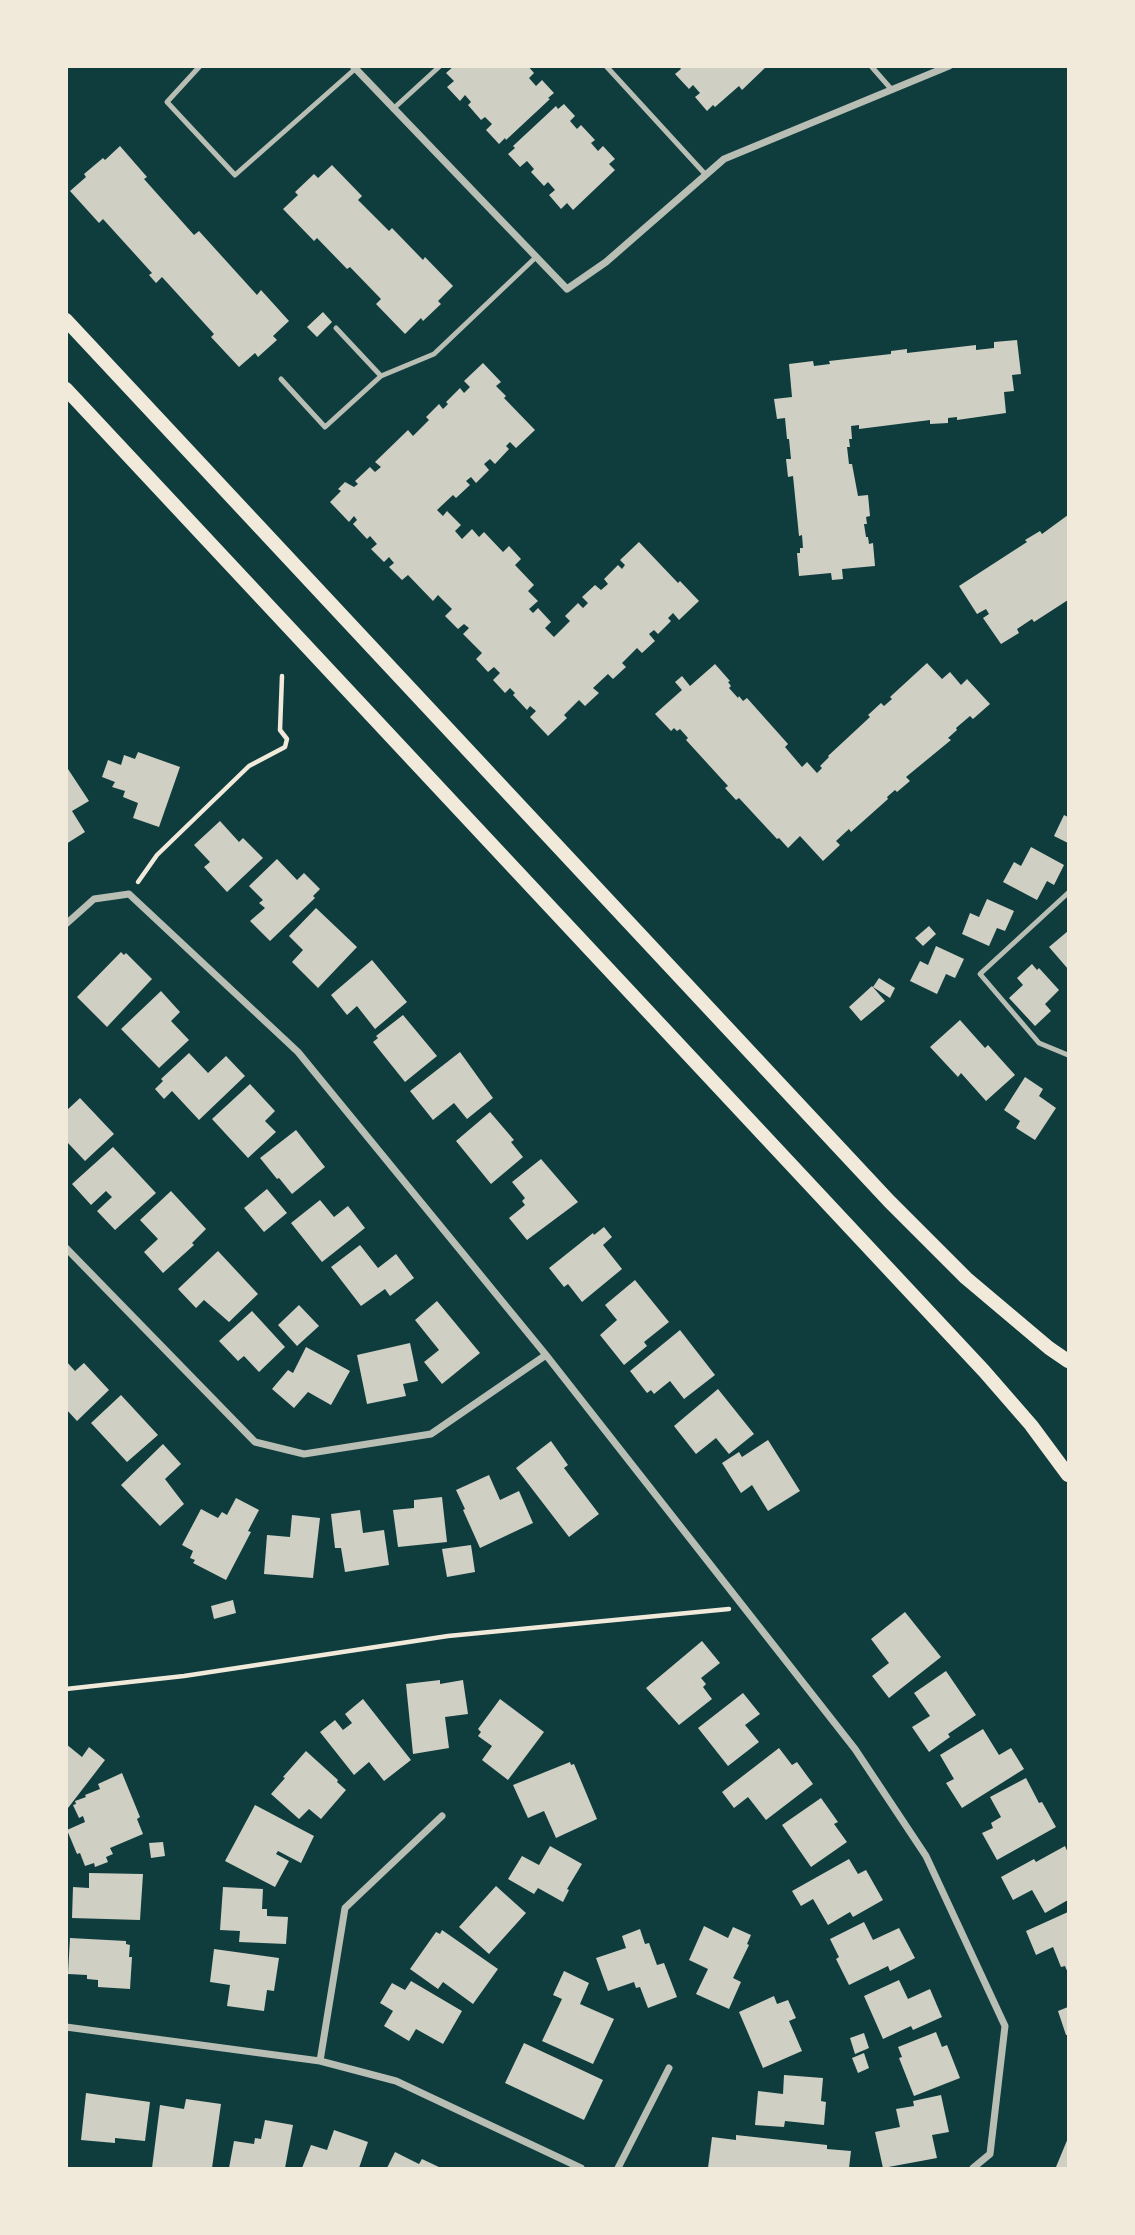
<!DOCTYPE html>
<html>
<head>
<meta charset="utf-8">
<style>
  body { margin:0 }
  #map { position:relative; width:1135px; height:2235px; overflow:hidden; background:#0f3d3e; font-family:Spectral,serif }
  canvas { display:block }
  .frame { position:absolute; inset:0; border:68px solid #f1e9da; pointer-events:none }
</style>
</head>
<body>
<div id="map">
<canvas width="1135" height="2235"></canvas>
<div class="frame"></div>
</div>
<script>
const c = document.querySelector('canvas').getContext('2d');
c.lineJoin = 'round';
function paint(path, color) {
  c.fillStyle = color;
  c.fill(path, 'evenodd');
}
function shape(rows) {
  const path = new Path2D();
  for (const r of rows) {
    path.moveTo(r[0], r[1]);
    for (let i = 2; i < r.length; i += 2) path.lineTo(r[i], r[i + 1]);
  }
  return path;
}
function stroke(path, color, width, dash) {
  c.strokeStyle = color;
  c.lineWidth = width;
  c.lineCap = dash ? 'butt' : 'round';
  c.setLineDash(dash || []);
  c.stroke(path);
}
const building = shape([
  [454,66,528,66,534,73,529,78,536,86,542,80,554,93,548,98,550,99,506,140,505,138,499,144,486,130,492,124,485,117,481,120,468,105,471,102,465,95,460,101,447,87,454,81,446,73],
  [679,66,767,66,742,90,739,86,715,107,713,105,707,111,695,97,700,93,693,85,689,89,675,74,681,69],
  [564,104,575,116,570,121,577,129,581,125,595,140,591,143,598,151,603,146,615,159,609,164,615,170,573,210,567,203,561,209,549,195,555,190,548,182,544,186,531,172,534,169,527,161,520,167,508,154,515,148,513,146,556,106,558,109],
  [120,146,147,177,144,179,194,235,199,231,257,295,261,290,289,321,273,336,277,340,258,357,255,353,239,367,211,337,214,334,162,277,156,283,149,275,152,273,103,219,99,223,70,191,86,177,84,174,103,158,105,160],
  [332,165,362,196,358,200,389,231,392,228,423,260,425,257,453,286,438,301,441,304,423,321,421,318,405,334,376,304,381,299,350,267,347,269,317,238,314,241,283,209,298,195,295,192,314,174,318,178],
  [323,312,332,322,317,337,307,327],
  [1017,340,1021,374,1012,375,1014,391,1004,392,1006,413,957,420,957,417,948,418,948,423,930,424,930,420,859,429,859,425,851,426,852,439,849,439,850,447,847,447,849,464,852,464,858,496,868,495,870,516,866,517,867,524,864,524,866,537,868,537,869,544,873,543,875,566,842,569,843,579,832,580,831,573,799,576,797,553,800,553,800,548,803,548,802,535,799,536,793,476,788,477,786,459,791,459,789,439,787,439,785,418,777,419,774,399,792,397,789,364,813,361,814,366,830,364,829,361,891,354,891,351,907,349,907,353,976,345,976,350,994,348,994,342],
  [483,363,501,382,496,386,506,396,504,398,535,430,516,448,510,442,506,446,509,449,495,464,490,459,484,464,489,470,476,483,471,477,466,481,470,485,456,498,453,495,437,510,443,516,447,511,461,525,455,531,462,539,472,529,479,537,484,532,503,552,509,546,521,559,515,565,534,585,528,591,538,601,529,609,533,613,538,608,551,622,545,628,554,637,570,621,565,616,578,603,583,608,588,603,582,597,595,585,601,590,608,584,604,579,618,565,622,569,625,565,620,560,639,542,678,583,680,581,699,601,679,620,673,613,668,618,671,621,658,634,654,630,649,634,655,641,642,653,637,648,622,663,626,667,613,679,608,674,593,688,599,693,585,706,579,700,564,715,567,718,548,736,530,717,536,711,530,706,527,710,513,695,515,693,510,688,505,693,493,680,500,673,494,667,488,672,476,659,482,653,463,634,469,628,464,624,458,629,445,616,452,609,438,595,433,601,408,575,402,580,389,567,394,563,389,557,384,562,371,549,377,544,370,536,367,539,353,524,357,520,354,516,349,522,330,502,341,491,338,489,345,482,354,487,358,484,355,481,370,467,375,472,381,467,375,462,408,430,413,436,429,420,426,417,439,404,443,409,448,404,446,402,460,388,464,393,470,387,464,381],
  [1068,515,1068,600,1034,622,1032,619,1017,629,1019,633,1001,644,983,618,989,614,986,609,977,614,959,586,1027,542,1025,540,1040,531,1042,534],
  [927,663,942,679,950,672,961,685,967,679,990,704,973,719,970,716,956,728,957,730,948,738,951,740,906,777,910,781,897,792,895,790,887,797,888,799,851,832,849,829,836,841,840,845,823,861,800,836,788,848,779,838,777,839,739,798,736,800,725,788,728,786,686,740,688,738,680,729,677,731,674,728,671,731,655,714,682,690,675,682,682,676,690,686,715,664,730,681,728,682,731,686,729,688,738,698,739,696,743,701,747,698,788,744,785,747,802,767,807,762,817,773,822,768,820,766,829,757,828,756,870,717,868,715,881,703,884,706,892,699,890,697],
  [138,752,180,767,159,827,133,818,138,803,123,797,125,791,112,787,115,782,102,777,108,760,121,765,124,755,135,759],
  [66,766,89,801,72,811,85,832,66,844],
  [1064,815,1068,817,1068,843,1054,836],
  [220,821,239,842,243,838,263,858,227,892,204,867,210,862,194,845],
  [1031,847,1064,865,1054,885,1047,881,1037,900,1003,882,1014,862,1021,866],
  [277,859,297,880,304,873,320,889,313,896,315,898,270,941,250,921,265,908,259,903,263,900,249,886],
  [987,899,1014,911,1005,931,997,928,989,946,962,934,970,913,979,917],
  [316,908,357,947,318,988,292,962,303,950,289,936],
  [929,926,936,934,923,946,915,938],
  [1068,931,1068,969,1049,947],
  [936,946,964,959,955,978,946,974,937,994,910,981,920,961,928,965],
  [121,952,124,955,126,953,152,979,107,1027,77,997],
  [372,960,407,1002,375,1029,357,1006,347,1015,331,995],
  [1032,964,1037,970,1039,968,1059,990,1045,1004,1051,1011,1035,1026,1009,998,1023,985,1017,978],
  [879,978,895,988,890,998,873,987],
  [872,986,885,1001,861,1021,849,1007],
  [161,991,180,1012,171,1021,189,1040,159,1068,121,1029],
  [403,1015,437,1056,405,1082,373,1042,378,1038,376,1036],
  [960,1020,985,1048,988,1045,1015,1075,986,1101,961,1073,958,1077,930,1047],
  [460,1052,493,1098,467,1119,454,1103,433,1120,410,1091],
  [189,1053,208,1073,226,1056,245,1076,199,1120,172,1091,164,1099,155,1089,163,1081,161,1079],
  [1025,1077,1043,1089,1039,1096,1056,1108,1035,1140,1016,1128,1020,1121,1004,1110],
  [250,1084,275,1111,265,1121,276,1132,248,1158,212,1119],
  [80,1098,114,1134,85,1161,68,1143,66,1145,66,1111],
  [490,1112,514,1140,511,1142,523,1157,491,1184,456,1141],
  [296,1130,325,1167,292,1194,279,1178,277,1179,260,1158],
  [113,1147,156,1193,115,1230,97,1211,112,1197,106,1191,91,1205,72,1184],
  [541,1159,578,1202,527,1240,509,1218,525,1205,522,1201,525,1198,512,1182],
  [267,1189,287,1213,264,1232,244,1208],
  [171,1191,206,1229,192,1243,194,1245,163,1273,144,1252,158,1239,140,1220],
  [320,1200,334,1217,348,1206,365,1228,322,1262,291,1223],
  [604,1227,612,1237,603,1245,622,1269,582,1302,568,1284,564,1287,549,1268,593,1233,594,1235],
  [360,1245,378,1268,396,1254,414,1278,390,1296,385,1289,361,1306,331,1267],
  [218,1251,258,1294,229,1322,204,1300,196,1308,178,1289],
  [635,1280,669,1322,644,1342,647,1346,624,1365,600,1335,617,1320,605,1305],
  [437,1301,480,1353,442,1384,424,1362,439,1350,415,1320],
  [299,1305,319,1326,297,1346,278,1325],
  [252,1311,285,1347,259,1372,244,1356,238,1361,219,1341],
  [680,1330,715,1375,684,1399,670,1381,654,1394,651,1390,647,1393,630,1371],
  [410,1343,418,1381,403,1384,406,1396,367,1404,357,1355],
  [306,1347,350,1371,331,1405,308,1392,294,1408,272,1389,288,1370,293,1373],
  [66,1361,75,1371,84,1363,109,1390,77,1421,66,1409],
  [718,1389,754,1434,729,1454,716,1438,696,1454,674,1426],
  [121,1395,158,1435,127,1462,91,1423],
  [768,1440,800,1491,768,1511,752,1485,741,1493,722,1463,739,1452,742,1457],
  [551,1441,568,1465,564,1468,599,1514,569,1537,516,1468],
  [163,1444,181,1464,165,1479,184,1504,160,1526,121,1485],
  [489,1475,500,1500,519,1491,533,1523,480,1548,463,1510,465,1509,456,1490],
  [442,1497,447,1542,398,1547,393,1510,414,1508,414,1500],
  [236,1498,259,1510,248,1531,251,1532,226,1580,193,1563,195,1560,190,1558,193,1551,182,1545,201,1509,218,1518,222,1512,227,1515],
  [360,1510,363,1533,384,1530,389,1565,345,1572,341,1548,335,1548,331,1514],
  [292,1515,320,1518,313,1578,264,1574,267,1535,290,1537],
  [471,1545,475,1572,447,1577,442,1549],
  [233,1600,236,1613,214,1619,211,1606],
  [905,1612,941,1657,889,1698,872,1676,889,1663,871,1639],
  [702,1641,720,1663,701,1678,706,1684,703,1687,712,1699,679,1725,646,1688],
  [946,1671,976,1715,948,1734,950,1737,929,1752,912,1727,930,1716,914,1693],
  [440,1680,440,1684,463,1680,468,1714,445,1717,449,1748,413,1754,406,1684],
  [743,1693,760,1714,745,1725,759,1742,728,1766,698,1728],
  [363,1699,411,1760,384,1781,369,1762,354,1775,320,1732,335,1720,343,1730,352,1723,345,1714],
  [500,1699,544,1732,508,1780,482,1760,492,1746,478,1736,481,1732,478,1729],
  [983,1729,999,1755,1011,1748,1024,1769,962,1808,946,1783,954,1779,940,1755],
  [66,1744,82,1757,89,1747,105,1760,68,1808,66,1806],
  [779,1748,792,1765,797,1762,813,1784,766,1820,748,1797,734,1808,722,1792],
  [306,1751,338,1780,337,1782,346,1790,321,1819,309,1809,299,1819,271,1794,285,1778,283,1777],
  [570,1762,571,1765,574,1764,597,1819,556,1838,544,1811,528,1818,513,1785],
  [122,1773,140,1817,137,1819,143,1834,110,1848,113,1854,106,1857,108,1862,95,1867,94,1863,85,1866,80,1853,77,1854,67,1830,85,1822,83,1816,79,1818,73,1805,76,1804,75,1801,86,1797,85,1795,100,1789,98,1784],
  [1026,1778,1039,1803,1042,1802,1056,1827,997,1860,982,1833,993,1828,991,1823,1001,1817,990,1797],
  [821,1798,838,1822,834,1824,847,1842,811,1867,782,1825],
  [255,1805,314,1836,301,1863,278,1851,276,1854,289,1861,275,1887,225,1861],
  [163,1842,165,1856,151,1858,149,1843],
  [550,1846,582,1864,567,1889,569,1890,563,1902,538,1888,534,1894,508,1879,522,1856,539,1865],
  [1065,1846,1068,1853,1068,1900,1045,1913,1032,1890,1013,1900,1001,1877,1034,1859,1036,1862],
  [849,1859,858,1874,866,1870,883,1900,853,1917,850,1912,828,1925,813,1899,801,1906,792,1891],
  [89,1873,143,1874,140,1920,72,1918,73,1887,89,1888],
  [496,1886,526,1913,489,1954,459,1927],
  [223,1887,263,1889,262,1909,267,1909,267,1916,288,1917,286,1944,239,1942,240,1931,220,1930],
  [1068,1912,1068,1973,1065,1966,1061,1967,1053,1947,1036,1955,1026,1931],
  [864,1922,873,1940,899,1928,915,1958,890,1971,888,1966,849,1985,836,1959,839,1957,830,1939],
  [704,1926,728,1938,733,1927,751,1935,747,1944,749,1945,733,1978,741,1982,729,2009,696,1994,708,1969,689,1960],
  [640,1929,645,1944,649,1943,657,1965,664,1963,677,1997,648,2008,640,1987,636,1988,634,1982,608,1991,596,1958,626,1948,622,1936],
  [442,1930,498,1969,473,2004,443,1982,438,1989,410,1969,436,1932,440,1934],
  [70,1938,126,1941,126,1944,130,1945,129,1957,132,1957,130,1989,98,1987,98,1980,87,1979,87,1975,68,1974],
  [214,1949,279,1958,274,1991,267,1990,264,2011,227,2006,230,1985,210,1982],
  [564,1971,589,1983,580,2004,614,2019,593,2064,542,2041,562,1999,553,1995],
  [899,1980,908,1999,930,1989,942,2017,913,2030,911,2026,883,2039,864,1996],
  [411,1981,462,2011,443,2044,416,2029,409,2041,384,2026,393,2011,380,2003,392,1983,405,1990],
  [774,1996,777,2004,788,2000,796,2018,789,2021,802,2051,763,2068,739,2012],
  [1068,2007,1068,2035,1066,2035,1058,2011],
  [936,2032,942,2047,947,2045,960,2078,914,2096,899,2058,902,2057,898,2047],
  [864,2033,869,2048,855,2054,850,2038],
  [524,2043,603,2080,584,2120,505,2083],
  [864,2053,869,2068,858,2073,852,2058],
  [784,2075,823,2078,821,2101,826,2102,824,2125,785,2121,784,2127,755,2125,758,2091,783,2094],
  [86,2093,150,2102,145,2141,115,2138,115,2143,81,2140],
  [941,2095,949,2132,932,2135,937,2158,883,2168,875,2132,900,2127,896,2109,914,2106,913,2101],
  [186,2099,221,2104,212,2168,152,2168,160,2105,184,2109],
  [265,2120,293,2125,285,2168,229,2168,234,2141,254,2144,255,2138,261,2139],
  [334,2130,368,2142,359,2168,302,2168,311,2145,327,2150],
  [736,2135,827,2145,827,2149,851,2151,849,2168,708,2168,712,2137,736,2140],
  [1068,2138,1068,2168,1058,2168,1056,2167],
  [395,2152,419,2164,422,2159,441,2168,387,2168]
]);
const path = shape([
  [138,882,157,855,249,766,285,747,287,739,280,730,282,676],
  [66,1689,184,1676,448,1636,729,1609]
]);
const service = shape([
  [200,66,167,102,235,175,355,69],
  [606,66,705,174],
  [871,66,892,90],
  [393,109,440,66],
  [336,328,381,376],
  [281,379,325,427,381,376,434,354,535,258],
  [1068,893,980,974,1039,1043,1068,1055]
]);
const minor = shape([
  [353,66,567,289,606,262,724,159,949,66],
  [66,924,94,899,129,894,298,1052,546,1355,855,1749,926,1856,1005,2026,990,2154,973,2168],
  [66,1248,255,1442,304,1454,431,1434,546,1355],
  [66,2027,320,2061,396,2081,581,2168],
  [320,2061,345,1908,442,1816],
  [618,2168,669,2068]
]);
const secondary = shape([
  [66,320,889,1201,966,1278,1049,1348,1068,1361],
  [66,389,984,1371,1031,1425,1068,1475]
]);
paint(building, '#cfcfc3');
stroke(path, '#f1e9da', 4.5);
stroke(service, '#b8beb3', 5);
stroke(minor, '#b8beb3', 7);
stroke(secondary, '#f1e9da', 14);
</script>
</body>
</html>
